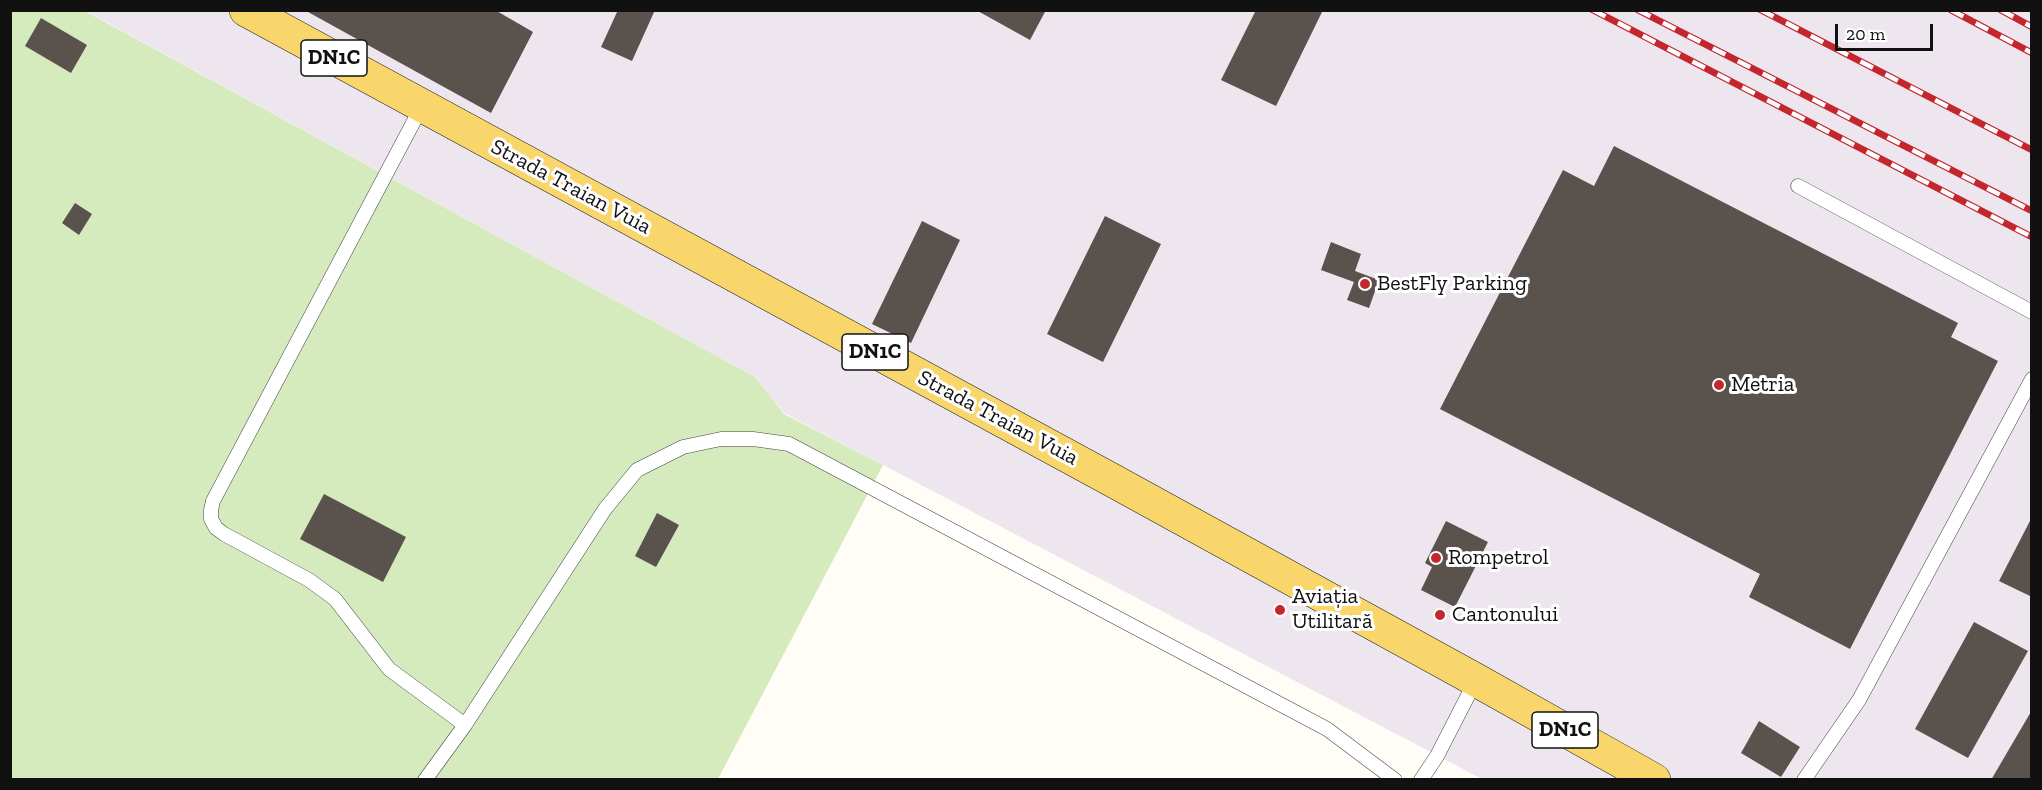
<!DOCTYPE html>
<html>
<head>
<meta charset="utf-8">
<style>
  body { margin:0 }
  #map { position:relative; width:2042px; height:790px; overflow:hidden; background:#fffdf5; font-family:"Zilla Slab",serif }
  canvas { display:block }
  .frame { position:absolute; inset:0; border:12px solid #111; pointer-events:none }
  .scale { position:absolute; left:1835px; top:24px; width:98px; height:27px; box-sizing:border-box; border:3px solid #111; border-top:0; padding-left:8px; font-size:18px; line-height:21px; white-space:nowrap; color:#111; -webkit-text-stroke:4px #fff; paint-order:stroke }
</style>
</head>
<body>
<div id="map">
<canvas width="2042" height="790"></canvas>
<div class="frame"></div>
<div class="scale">20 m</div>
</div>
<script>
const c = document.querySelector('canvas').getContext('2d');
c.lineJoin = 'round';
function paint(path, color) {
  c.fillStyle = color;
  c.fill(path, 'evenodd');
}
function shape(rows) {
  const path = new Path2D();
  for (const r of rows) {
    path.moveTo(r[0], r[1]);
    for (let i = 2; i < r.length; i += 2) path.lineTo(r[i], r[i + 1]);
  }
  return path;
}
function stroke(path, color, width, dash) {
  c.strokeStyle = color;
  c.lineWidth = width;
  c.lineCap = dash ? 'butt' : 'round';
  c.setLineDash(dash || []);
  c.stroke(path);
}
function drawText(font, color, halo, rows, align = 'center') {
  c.font = font + ' "Zilla Slab",serif';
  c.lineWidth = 6;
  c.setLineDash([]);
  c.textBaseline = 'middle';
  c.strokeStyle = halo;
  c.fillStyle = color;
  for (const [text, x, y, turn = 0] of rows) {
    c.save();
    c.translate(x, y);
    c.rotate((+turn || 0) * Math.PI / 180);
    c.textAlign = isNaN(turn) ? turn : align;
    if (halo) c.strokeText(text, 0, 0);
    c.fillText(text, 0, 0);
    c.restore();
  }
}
const industrial = shape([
  [86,11,2031,11,2031,779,1482,779,784,413,755,377]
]);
const green = shape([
  [10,11,85,11,755,377,784,414,883,465,718,779,11,779]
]);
const building = shape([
  [309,10,495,10,533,32,491,113,308,12],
  [618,10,655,10,632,61,601,47],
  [976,10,1046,10,1030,40],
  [1256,10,1323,10,1276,106,1221,80],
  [41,18,87,45,71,73,25,46],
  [1614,146,1958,323,1951,337,1998,361,1850,649,1749,597,1760,574,1440,409,1563,170,1594,186],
  [75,203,92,214,79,235,62,223],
  [1105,216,1161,244,1103,362,1047,334],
  [922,221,960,240,911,343,872,324],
  [1331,242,1361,254,1355,271,1379,280,1369,308,1347,300,1354,282,1321,270],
  [324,494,406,537,383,582,300,539],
  [657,513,679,525,656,567,635,556],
  [2032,517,2032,597,1999,581],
  [1446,521,1488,542,1455,607,1421,590,1432,567,1425,563],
  [1974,622,2028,651,1968,758,1915,729],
  [2032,710,2032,780,1991,780],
  [1759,721,1800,747,1781,777,1741,753]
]);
const lane = shape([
  [422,106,213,501,211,510,211,519,216,528,224,534,309,580,335,599,389,669,465,725],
  [1798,186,2032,312],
  [425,780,465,725,605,509,637,470,683,447,721,439,753,439,789,444,1327,729,1395,780],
  [1421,780,1437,756,1476,680],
  [1804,780,1859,700,2032,379]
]);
const primary = shape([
  [246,10,1110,479,1476,680,1654,780]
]);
const rail = shape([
  [1593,10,2032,237],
  [1638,10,2032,211],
  [1761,10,2032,150],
  [1951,10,2032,53],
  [2001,10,2032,27]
]);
const markers = [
  [1365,284,6,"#c4262e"],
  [1719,385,6,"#c4262e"],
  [1436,558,6,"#c4262e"],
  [1280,610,6,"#c4262e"],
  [1440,615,6,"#c4262e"]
];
const shields = [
  [334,58,66],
  [875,352,66],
  [1565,730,66]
];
const shieldNames = [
  ["DN1C",334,58],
  ["DN1C",875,352],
  ["DN1C",1565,730]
];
const streetNames = [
  ["Strada Traian Vuia",571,187,28],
  ["Strada Traian Vuia",998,418,28]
];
const poiNames = [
  ["BestFly Parking",1377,284],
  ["Metria",1731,385],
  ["Rompetrol",1448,558],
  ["Aviația",1292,597],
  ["Utilitară",1292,622],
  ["Cantonului",1452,615]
];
paint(industrial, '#eee6ef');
paint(green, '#d5ebbd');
paint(building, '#5a524d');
stroke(lane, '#444', 15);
stroke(primary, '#222', 34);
stroke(lane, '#fff', 14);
stroke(primary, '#f9d66b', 33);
stroke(rail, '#c4262e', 7);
stroke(rail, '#fff', 4.5, [14]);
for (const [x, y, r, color] of markers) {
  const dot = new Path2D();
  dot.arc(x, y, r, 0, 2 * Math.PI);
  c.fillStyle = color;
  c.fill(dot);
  stroke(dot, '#fff', 2);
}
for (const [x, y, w] of shields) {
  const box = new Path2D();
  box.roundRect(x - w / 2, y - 18, w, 36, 4.5);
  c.fillStyle = '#fff';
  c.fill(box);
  stroke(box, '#111', 1.5);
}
drawText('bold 21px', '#111', null, shieldNames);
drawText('22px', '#111', '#fff', streetNames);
drawText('22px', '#111', '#fff', poiNames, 'left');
</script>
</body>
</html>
